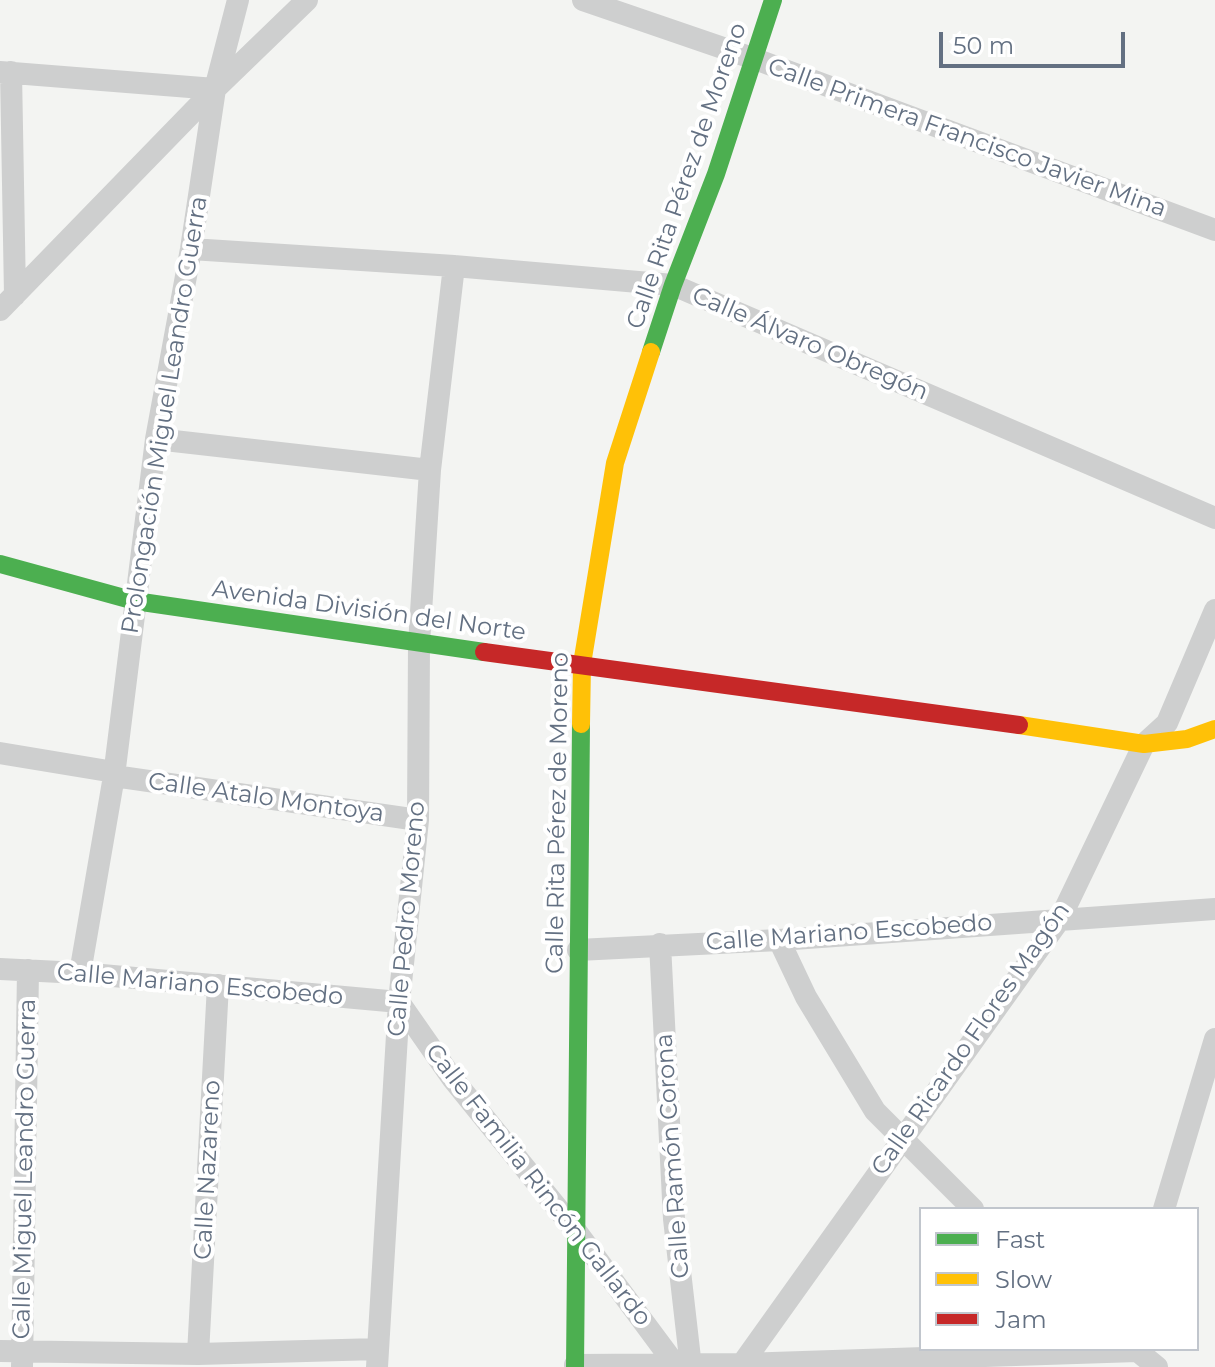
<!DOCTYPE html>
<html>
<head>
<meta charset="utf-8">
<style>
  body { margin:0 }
  #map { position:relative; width:1215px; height:1367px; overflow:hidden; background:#f3f4f2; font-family:Montserrat,sans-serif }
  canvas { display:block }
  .legend { position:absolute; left:919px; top:1207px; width:280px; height:144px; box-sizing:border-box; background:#fff; border:2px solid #c1c6cd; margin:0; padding:10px 14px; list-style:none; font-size:24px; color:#637082 }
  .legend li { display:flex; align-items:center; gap:16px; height:40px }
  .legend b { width:40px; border:2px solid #c1c6cd }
  .scale { position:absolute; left:939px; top:32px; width:186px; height:36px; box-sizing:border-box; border:4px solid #637082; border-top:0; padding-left:10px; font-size:24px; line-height:28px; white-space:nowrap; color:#637082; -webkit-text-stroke:6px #fff; paint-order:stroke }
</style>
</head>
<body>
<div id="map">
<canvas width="1215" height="1367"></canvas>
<ul class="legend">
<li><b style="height:10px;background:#4caf50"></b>Fast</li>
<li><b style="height:10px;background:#ffc107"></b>Slow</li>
<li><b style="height:10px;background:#c62828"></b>Jam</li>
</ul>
<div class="scale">50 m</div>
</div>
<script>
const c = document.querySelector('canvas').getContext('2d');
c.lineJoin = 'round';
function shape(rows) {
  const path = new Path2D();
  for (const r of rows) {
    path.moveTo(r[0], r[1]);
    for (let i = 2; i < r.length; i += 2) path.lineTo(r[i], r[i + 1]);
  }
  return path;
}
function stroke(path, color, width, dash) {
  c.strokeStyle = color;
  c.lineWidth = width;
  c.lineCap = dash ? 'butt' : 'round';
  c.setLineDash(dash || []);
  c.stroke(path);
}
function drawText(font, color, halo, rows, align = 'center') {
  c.font = font + ' Montserrat,sans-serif';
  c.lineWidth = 8;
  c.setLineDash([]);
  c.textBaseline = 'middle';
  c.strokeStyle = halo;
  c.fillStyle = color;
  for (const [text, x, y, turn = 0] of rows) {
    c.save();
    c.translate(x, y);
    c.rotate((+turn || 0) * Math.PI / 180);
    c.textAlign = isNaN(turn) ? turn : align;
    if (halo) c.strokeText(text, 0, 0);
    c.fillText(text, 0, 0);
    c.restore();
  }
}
const street = shape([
  [583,0,755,59,1215,230],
  [0,72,215,89],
  [11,72,15,295],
  [191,249,454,266,673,285,1215,518],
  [0,310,215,89,307,0],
  [156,439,430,470],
  [0,753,114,772],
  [114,776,418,820],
  [779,940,806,997,875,1111,973,1209],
  [660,944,674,1219,691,1367],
  [578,950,779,940,1215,909],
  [0,969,80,973,399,1002,452,1078,576,1231,677,1367],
  [80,973,114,776,156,439,191,249,215,89,238,0],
  [1164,1209,1215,1039],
  [1135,1349,1157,1367],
  [0,1351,198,1354,378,1349],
  [198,1354,218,985],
  [575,1365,742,1364,1137,1351],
  [22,1367,28,970],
  [377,1367,399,1002,418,820,419,644,430,470,454,266],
  [740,1367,1060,919,1144,744,1167,723,1215,610]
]);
const fast = shape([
  [651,352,673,285,716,174,773,0],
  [0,564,135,601,484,652],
  [575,1367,581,724]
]);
const slow = shape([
  [581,724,582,664,615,463,651,352],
  [1019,725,1144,744,1187,739,1215,729]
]);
const jam = shape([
  [484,652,1019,725]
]);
const streetNames = [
  ["Calle Primera Francisco Javier Mina",967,138,20],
  ["Calle Rita Pérez de Moreno",687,176,-71],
  ["Calle Álvaro Obregón",810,344,23],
  ["Prolongación Miguel Leandro Guerra",165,415,-81],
  ["Avenida División del Norte",369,611,8],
  ["Calle Atalo Montoya",266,798,8],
  ["Calle Rita Pérez de Moreno",558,813,-89],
  ["Calle Pedro Moreno",407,919,-85],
  ["Calle Mariano Escobedo",849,933,-4],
  ["Calle Mariano Escobedo",200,985,5],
  ["Calle Ricardo Flores Magón",971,1039,-55],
  ["Calle Ramón Corona",673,1156,-94],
  ["Calle Miguel Leandro Guerra",25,1169,-89],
  ["Calle Nazareno",208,1170,-87],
  ["Calle Familia Rincón Gallardo",538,1185,52]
];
stroke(street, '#cecfcf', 22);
stroke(fast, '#4caf50', 18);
stroke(slow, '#ffc107', 18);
stroke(jam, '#c62828', 18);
drawText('24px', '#637082', '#fff', streetNames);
</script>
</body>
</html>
